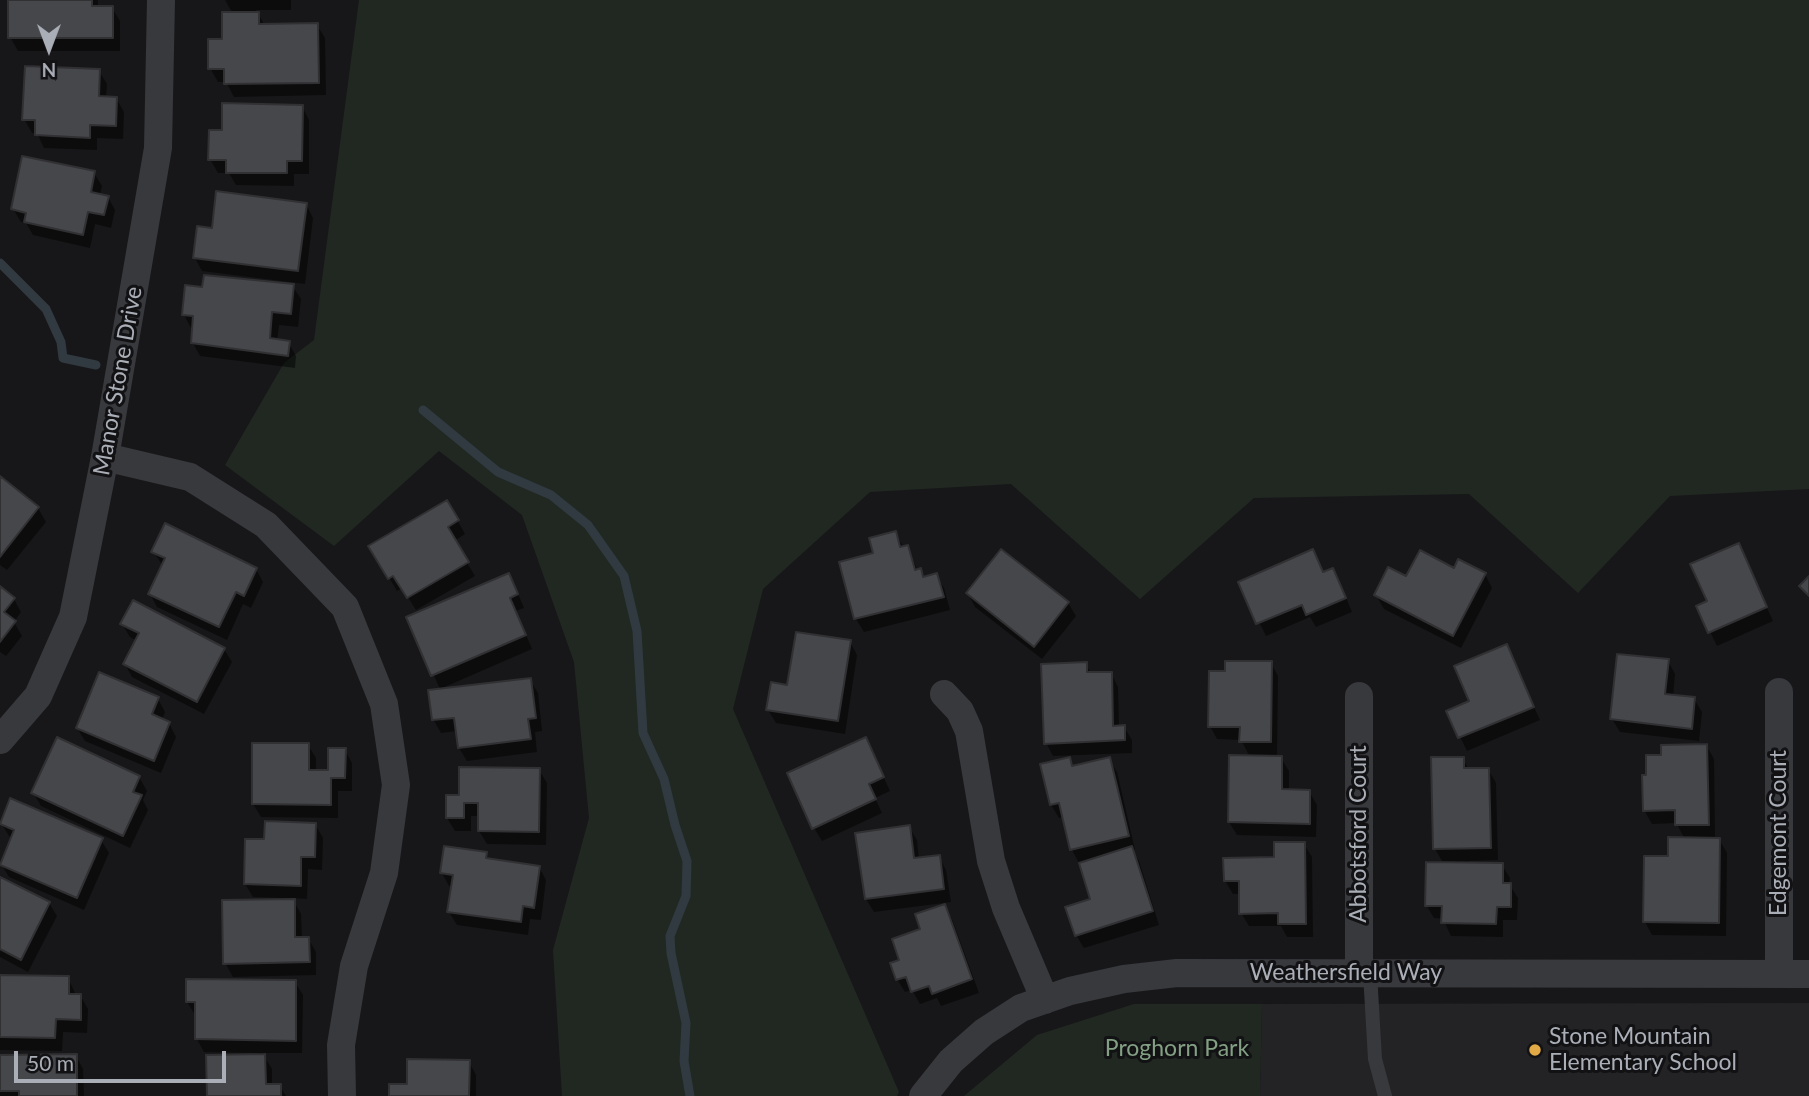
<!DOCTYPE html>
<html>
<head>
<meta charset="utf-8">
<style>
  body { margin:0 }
  #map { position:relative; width:1809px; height:1096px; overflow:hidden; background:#171719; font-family:Lato,sans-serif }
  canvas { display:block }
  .north { position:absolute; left:14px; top:14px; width:70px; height:70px; -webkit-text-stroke:5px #121214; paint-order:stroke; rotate:180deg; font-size:19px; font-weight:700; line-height:28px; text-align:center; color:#aaaeb7 }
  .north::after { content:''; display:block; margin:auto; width:24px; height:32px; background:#aaaeb7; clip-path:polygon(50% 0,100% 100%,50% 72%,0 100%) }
  .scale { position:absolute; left:14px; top:1051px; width:212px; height:32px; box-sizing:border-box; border:4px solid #aaaeb7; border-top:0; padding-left:9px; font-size:21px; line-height:24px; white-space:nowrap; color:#aaaeb7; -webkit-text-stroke:5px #121214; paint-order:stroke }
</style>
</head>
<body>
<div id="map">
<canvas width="1809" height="1096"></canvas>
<div class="north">N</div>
<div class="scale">50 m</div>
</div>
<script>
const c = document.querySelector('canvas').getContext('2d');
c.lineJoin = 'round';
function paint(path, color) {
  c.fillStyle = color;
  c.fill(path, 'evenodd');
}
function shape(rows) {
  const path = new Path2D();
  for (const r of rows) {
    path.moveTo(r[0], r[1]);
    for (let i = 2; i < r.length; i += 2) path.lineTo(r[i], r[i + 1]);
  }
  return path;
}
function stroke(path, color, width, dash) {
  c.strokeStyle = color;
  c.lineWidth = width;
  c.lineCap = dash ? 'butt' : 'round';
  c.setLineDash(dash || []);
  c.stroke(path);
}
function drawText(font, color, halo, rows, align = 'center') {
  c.font = font + ' Lato,sans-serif';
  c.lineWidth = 6;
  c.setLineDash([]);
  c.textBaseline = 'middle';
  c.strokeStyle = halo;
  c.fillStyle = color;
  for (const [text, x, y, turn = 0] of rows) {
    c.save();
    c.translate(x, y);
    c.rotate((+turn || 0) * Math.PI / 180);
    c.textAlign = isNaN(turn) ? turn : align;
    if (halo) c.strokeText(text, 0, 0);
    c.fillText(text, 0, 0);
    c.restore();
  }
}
const built = shape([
  [1809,1003,1809,1096,1260,1096,1262,1004]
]);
const green = shape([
  [359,0,1809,0,1809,489,1670,496,1578,593,1469,494,1254,498,1140,599,1011,484,870,492,763,589,733,709,899,1092,897,1096,562,1096,553,950,589,818,574,662,522,515,439,451,334,546,225,465,284,363,314,340],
  [1134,1004,1262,1004,1260,1096,964,1096,1037,1035]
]);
const shadow = shape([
  [10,0,98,0,98,8,112,8,120,21,120,51,18,51,10,37],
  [225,0,291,0,291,10,256,10,265,26,317,25,325,38,326,95,234,97,226,82,218,82,210,68,224,41,233,14],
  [99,71,107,84,106,98,116,98,124,112,123,139,97,138,97,150,44,148,37,133,32,133,24,119],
  [302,106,309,120,309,174,294,174,294,186,236,185,229,173,218,173,210,159,224,131],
  [94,173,102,186,100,195,108,197,115,210,111,228,95,224,90,248,33,235,26,223,21,222,13,209],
  [306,204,313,218,305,284,202,271,195,258,213,230],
  [292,285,301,299,298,327,279,325,277,341,288,342,296,356,295,368,200,356,193,343,194,328,191,328,184,315,204,289],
  [0,478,38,508,46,522,7,570,0,565],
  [447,502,465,534,454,541,475,576,416,610,402,588,397,591,371,547],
  [895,533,904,548,907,547,918,571,924,578,936,575,944,588,950,610,864,632,856,619,842,563,875,555],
  [1738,545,1773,621,1717,646,1698,607,1709,602],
  [153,551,256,569,263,582,251,608,243,604,227,640,157,607,150,594,163,566],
  [1454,570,1485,574,1492,588,1461,648,1384,609,1376,595,1407,578],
  [1324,574,1340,583,1352,612,1316,627,1310,617,1266,636,1240,583],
  [0,589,14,599,21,612,14,622,22,636,6,656,0,652],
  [516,589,524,608,516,611,532,649,440,689,408,618],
  [968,594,1068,603,1076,616,1042,659,975,607],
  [122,624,224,649,232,662,204,714,132,677,125,664,137,641,130,637],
  [850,642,857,655,845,734,776,723,768,710],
  [1506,646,1540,720,1467,751,1448,712,1471,702],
  [1668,661,1675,674,1673,697,1694,699,1702,712,1699,741,1620,732,1612,719],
  [1271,663,1278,676,1277,758,1281,758,1289,771,1289,791,1309,791,1317,805,1316,837,1237,835,1229,822,1250,757,1241,740,1217,739,1210,726,1226,672],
  [1086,664,1091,674,1111,673,1118,687,1119,727,1124,727,1132,740,1132,753,1053,756,1046,743],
  [530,680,538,693,542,731,535,732,537,752,467,761,459,748,457,731,441,733,433,719],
  [158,699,165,712,162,720,169,723,176,737,161,773,85,741,77,728],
  [308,745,316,758,316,772,330,772,345,750,352,763,352,791,338,791,338,818,261,817,253,804],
  [1706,745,1714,759,1715,839,1719,839,1727,853,1726,936,1652,935,1645,922,1669,858,1685,839,1676,823,1652,824,1644,810,1648,776,1663,757],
  [872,752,890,791,875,798,882,813,822,841,814,828],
  [1069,759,1074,767,1109,759,1117,772,1135,850,1132,850,1139,861,1159,925,1084,948,1076,935,1092,901,1079,863,1072,850,1064,817,1059,818,1051,805],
  [1463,759,1469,770,1488,769,1496,783,1498,860,1469,861,1469,864,1502,865,1510,878,1509,884,1518,898,1517,920,1503,920,1503,937,1451,936,1443,919,1434,918,1426,905,1444,864,1435,849],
  [539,770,547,783,546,845,487,844,479,831,480,816,471,816,471,831,455,831,447,818,460,797],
  [139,777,147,791,143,800,148,810,130,848,41,806,33,792],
  [1,823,101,840,109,853,84,910,9,877,1,864,12,838,9,836],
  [315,824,323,838,322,870,308,869,307,899,292,898,301,914,302,939,308,938,316,952,316,975,233,977,225,963,280,901,280,898,253,897,245,884,266,841],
  [909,827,917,840,919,860,939,857,946,870,951,902,874,912,866,899],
  [1304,844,1312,857,1313,937,1287,937,1281,926,1249,926,1241,913,1241,894,1233,894,1225,881],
  [486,854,489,860,539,867,546,880,541,920,530,919,528,935,457,925,449,912,453,886,449,886,442,873],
  [0,879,49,903,57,916,28,972,0,957],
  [945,906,952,919,979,993,941,1006,937,998,920,1004,912,990,905,992,897,979,901,961,922,930],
  [0,977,68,978,76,995,80,995,88,1009,87,1033,63,1032,62,1051,0,1050],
  [295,982,303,995,302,1053,262,1053,272,1069,272,1086,280,1086,286,1096,208,1096,257,1056,257,1053,204,1052,197,1039,195,1015,187,1002],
  [0,1056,76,1056,83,1069,84,1096,0,1096],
  [469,1062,476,1075,476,1096,391,1096,408,1086]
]);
const stream = shape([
  [0,263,46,309,61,342,63,358,96,365],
  [423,410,498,472,551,495,588,525,624,576,637,631,643,733,664,779,675,825,687,861,686,896,670,936,671,953,686,1023,684,1061,690,1096]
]);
const building = shape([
  [8,0,92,0,92,6,113,6,113,38,8,38,8,0],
  [222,12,259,12,259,24,318,23,319,83,224,84,224,69,208,69,208,39,222,39,222,12],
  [25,66,100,69,99,96,117,97,116,126,90,125,90,138,35,135,35,120,22,120,25,66],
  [222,103,303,105,302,161,287,161,287,173,226,173,226,160,208,160,209,130,222,130,222,103],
  [22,156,95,171,91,192,109,196,104,215,88,212,83,235,24,222,26,213,11,209,22,156],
  [216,191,307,203,298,271,193,258,197,226,212,228,216,191],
  [204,275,294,284,291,314,272,312,270,338,290,341,288,356,191,343,193,316,182,315,185,285,202,287,204,275],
  [0,476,39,507,0,557,0,476],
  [447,500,459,520,448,527,469,562,407,598,393,576,388,579,368,546,447,500],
  [165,523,257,568,244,596,236,592,219,627,148,594,165,558,151,552,165,523],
  [896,531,900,547,908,545,915,570,921,568,923,577,937,573,944,597,854,619,839,562,873,553,869,538,896,531],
  [1739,543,1767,607,1708,633,1696,606,1707,601,1690,564,1739,543],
  [1001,549,1069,602,1034,647,966,593,1001,549],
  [1313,549,1323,572,1333,568,1346,598,1306,615,1302,605,1256,624,1238,582,1313,549],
  [1420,550,1454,568,1458,559,1486,573,1453,636,1374,595,1388,567,1406,576,1420,550],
  [509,573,518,594,510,598,526,635,431,676,406,617,509,573],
  [1809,576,1809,596,1799,586,1809,576],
  [0,586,15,598,4,612,16,621,0,642,0,586],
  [133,600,225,648,197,702,123,664,139,633,120,624,133,600],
  [796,632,851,640,838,721,766,710,771,682,787,685,796,632],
  [1507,644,1534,707,1458,738,1446,711,1469,701,1454,666,1507,644],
  [1617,654,1669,659,1665,694,1695,697,1692,729,1610,719,1617,654],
  [1225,661,1272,661,1271,742,1239,742,1240,727,1208,727,1209,671,1225,671,1225,661],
  [1087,662,1087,672,1112,672,1113,726,1125,725,1125,740,1044,744,1041,664,1087,662],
  [99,672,159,697,152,714,170,722,154,761,76,728,99,672],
  [531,678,536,718,528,719,531,739,458,748,454,718,432,720,428,690,531,678],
  [57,737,140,776,133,792,142,795,123,836,31,793,57,737],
  [866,737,884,777,869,784,876,799,812,829,787,773,866,737],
  [252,743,309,743,309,770,328,770,328,748,346,748,345,778,331,778,331,805,252,804,252,743],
  [1707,744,1709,825,1675,825,1675,810,1643,811,1642,775,1646,775,1646,755,1661,755,1661,745,1707,744],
  [1229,755,1282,756,1282,789,1310,790,1310,824,1228,822,1229,755],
  [1070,757,1072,766,1110,757,1129,836,1070,850,1059,803,1050,805,1040,764,1070,757],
  [1431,757,1464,757,1464,768,1489,768,1491,848,1433,849,1431,757],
  [459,767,540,768,539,832,478,831,478,803,464,803,464,818,446,818,446,795,459,795,459,767],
  [10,798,103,838,77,898,0,865,14,830,0,824,10,798],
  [265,821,316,823,315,857,301,857,301,886,244,884,245,839,264,839,265,821],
  [910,825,914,858,940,855,944,889,865,899,855,833,910,825],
  [1668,837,1720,838,1719,923,1643,922,1644,856,1668,856,1668,837],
  [1274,842,1305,842,1306,924,1278,924,1278,913,1239,914,1239,881,1224,881,1223,858,1274,857,1274,842],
  [444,846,487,852,486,858,540,866,534,908,523,906,521,922,447,912,453,875,440,873,444,846],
  [1132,846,1153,911,1075,936,1065,907,1090,899,1079,863,1132,846],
  [1426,862,1503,863,1503,883,1511,883,1511,907,1497,907,1496,924,1441,923,1442,906,1425,906,1426,862],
  [0,877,50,902,21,960,0,949,0,877],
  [295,899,295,937,309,937,310,962,223,964,222,900,295,899],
  [945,904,972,979,932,994,929,986,911,992,906,977,896,980,890,963,899,960,892,939,920,929,915,914,945,904],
  [0,975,69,976,69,994,81,994,81,1020,56,1019,55,1038,0,1037,0,975],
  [186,979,296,980,296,1041,195,1039,195,1002,186,1002,186,979],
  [77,1054,77,1096,19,1096,19,1091,0,1091,0,1055,77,1054],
  [265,1054,266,1084,281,1084,281,1096,207,1096,206,1055,265,1054],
  [407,1059,470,1060,469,1096,389,1096,389,1084,407,1084,407,1059]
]);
const lane = shape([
  [1370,973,1375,1059,1385,1096]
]);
const street = shape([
  [105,457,190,477,266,525,345,607,384,704,396,785,384,873,354,966,341,1045,342,1096],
  [1779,692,1779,974],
  [944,694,960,711,969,731,991,861,1006,908,1045,1000],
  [1359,696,1359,973],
  [0,740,38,696,73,617,105,457,158,148,161,0],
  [923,1096,951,1061,984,1032,1021,1008,1070,991,1124,979,1177,973,1809,974]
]);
const markers = [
  [1535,1050,7,"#e1aa46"]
];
const streetNames = [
  ["Manor Stone Drive",118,381,-80],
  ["Edgemont Court",1779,833,-90],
  ["Abbotsford Court",1359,834,-90],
  ["Weathersfield Way",1346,973]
];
const poiNames = [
  ["Stone Mountain",1549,1037],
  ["Elementary School",1549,1063]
];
const parkNames = [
  ["Proghorn Park",1177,1049]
];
paint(built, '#232325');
paint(green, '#212822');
paint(shadow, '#0007');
stroke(stream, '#313a40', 9);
paint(building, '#46474b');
stroke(building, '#313134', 2);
stroke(lane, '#38393d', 14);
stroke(street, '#38393d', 28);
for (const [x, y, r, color] of markers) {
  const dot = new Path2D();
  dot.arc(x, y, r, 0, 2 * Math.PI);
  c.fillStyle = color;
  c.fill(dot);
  stroke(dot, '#121214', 2.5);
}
drawText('23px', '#aaaeb7', '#121214', streetNames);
drawText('23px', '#aaaeb7', '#121214', poiNames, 'left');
drawText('23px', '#83a084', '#121214', parkNames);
</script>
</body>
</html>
